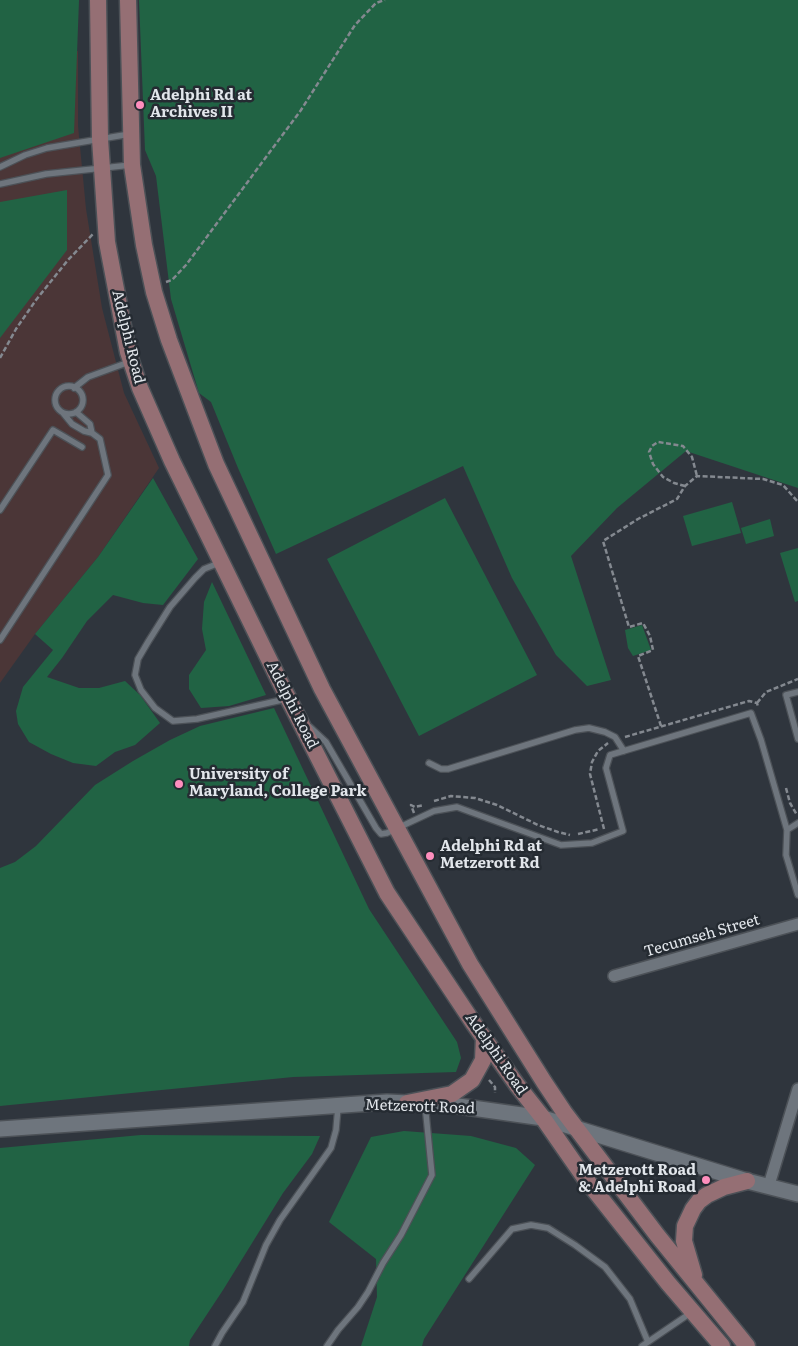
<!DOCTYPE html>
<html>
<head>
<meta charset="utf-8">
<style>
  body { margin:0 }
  canvas { display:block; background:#2f353d }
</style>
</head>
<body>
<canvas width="798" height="1346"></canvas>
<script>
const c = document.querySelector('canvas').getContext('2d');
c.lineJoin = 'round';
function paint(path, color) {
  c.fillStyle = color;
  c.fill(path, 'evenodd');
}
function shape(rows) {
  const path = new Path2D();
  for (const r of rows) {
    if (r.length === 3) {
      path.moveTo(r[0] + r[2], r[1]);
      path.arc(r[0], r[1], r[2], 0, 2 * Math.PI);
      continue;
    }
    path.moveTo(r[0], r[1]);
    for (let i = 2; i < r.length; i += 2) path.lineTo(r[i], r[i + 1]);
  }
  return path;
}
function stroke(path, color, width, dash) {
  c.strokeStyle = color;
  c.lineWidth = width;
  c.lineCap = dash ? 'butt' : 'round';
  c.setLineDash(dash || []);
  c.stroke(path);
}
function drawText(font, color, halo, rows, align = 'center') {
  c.font = font + ' Literata,serif';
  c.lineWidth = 5;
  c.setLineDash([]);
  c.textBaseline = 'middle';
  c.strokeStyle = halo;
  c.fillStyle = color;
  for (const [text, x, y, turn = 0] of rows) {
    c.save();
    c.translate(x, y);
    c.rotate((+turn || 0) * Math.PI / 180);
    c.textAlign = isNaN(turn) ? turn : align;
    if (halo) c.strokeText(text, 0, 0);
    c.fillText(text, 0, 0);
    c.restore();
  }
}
const commercial = shape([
  [78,51,78,126,86,209,102,308,124,393,159,468,98,557,35,634,0,683,0,73]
]);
const green = shape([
  [0,0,79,0,74,133,0,158],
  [139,0,798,0,798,488,686,451,617,508,571,556,611,680,587,686,556,655,512,578,463,466,276,554,238,468,211,402,199,393,171,299,156,176,145,150],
  [67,190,67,250,0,338,0,202],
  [153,478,198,559,163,605,143,603,113,595,87,621,62,658,47,677,79,688,99,688,125,681,140,695,160,723,135,745,115,752,96,766,73,763,51,754,29,742,18,724,16,711,23,687,53,650,35,634,98,557],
  [445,498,537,675,419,736,327,559],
  [732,502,741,533,692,546,683,516],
  [770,519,774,536,746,544,741,528],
  [798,548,798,601,795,602,780,553],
  [212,582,266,695,229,706,201,708,189,689,189,675,206,650,202,629,204,602],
  [642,625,651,650,633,656,628,648,625,630],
  [274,708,369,909,457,1042,461,1058,456,1072,293,1077,0,1106,0,868,15,862,36,846,95,785,133,761,170,740,200,726],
  [404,1131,471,1136,516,1148,535,1165,424,1339,422,1346,361,1346,377,1297,376,1259,329,1222,371,1137],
  [141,1135,320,1136,312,1154,283,1193,223,1290,190,1340,189,1346,0,1346,0,1148]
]);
const path = shape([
  [166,282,172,280,186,265,301,110,355,25,376,3,385,0],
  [0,358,16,329,36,300,68,260,93,234],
  [685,486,674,483,663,477,653,464,649,452,652,446,658,442,683,446,692,457,697,476],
  [757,703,766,692,798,679],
  [661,726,638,656,653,650,650,636,643,623,629,627,603,541,638,519,677,499,685,486,697,476,763,479,783,485,798,502],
  [625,737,749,701,757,703,758,707],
  [786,788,790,803,797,815],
  [434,801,451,796,475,798,497,805,538,825,558,832,570,835],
  [414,813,411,805,415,807,424,805],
  [604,829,590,774,592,762,598,751,608,743],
  [578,834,600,829],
  [489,1080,495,1087,495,1093]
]);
const service = shape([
  [0,167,25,155,47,148,130,134],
  [0,184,46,174,131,165],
  [69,400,14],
  [74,388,88,377,129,362],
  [76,412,90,424,92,433],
  [0,510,53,430,82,447],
  [219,563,204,569,195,578,170,607,148,642,138,659,135,675,141,690,155,708,173,721,197,719,286,699],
  [0,640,108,475,100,439,92,433,84,431,72,424,63,413],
  [798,692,786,695,798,739],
  [310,727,326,742,376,828,381,834,387,833,434,811,457,807,561,845,592,843,623,831,606,768,610,755,751,713,761,740,787,830,786,855,798,895],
  [429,763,441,769,448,769,575,730,589,728,605,732,615,737,624,751],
  [787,830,798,823],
  [469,1279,512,1229,531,1225,548,1228,575,1245,605,1267,630,1299,648,1342],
  [215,1346,222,1333,243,1302,266,1245,280,1220,331,1148,336,1130,338,1107],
  [327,1346,338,1330,358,1307,368,1292,383,1263,401,1235,432,1175,425,1104],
  [642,1346,692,1312]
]);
const minor = shape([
  [614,976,798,924],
  [769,1185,798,1089]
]);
const tertiary = shape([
  [0,1129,387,1102,451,1105,543,1118,747,1181,798,1194]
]);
const secondary = shape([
  [98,0,100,139,107,242,128,352,140,388,172,461,281,684,387,893,474,1024,517,1085,543,1118,584,1177,668,1283,722,1346],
  [128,0,132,165,144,245,154,292,169,340,216,464,322,689,470,964,544,1082,564,1112,657,1235,747,1346],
  [407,1103,452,1094,472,1080,483,1060,484,1037],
  [694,1275,684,1241,685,1226,693,1209,699,1201,707,1195,724,1187,747,1181]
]);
const markers = [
  [140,105,5,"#fe8ebd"],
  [179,784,5,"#fe8ebd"],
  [430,856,5,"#fe8ebd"],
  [706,1180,5,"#fe8ebd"]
];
const poiNames = [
  ["Adelphi Rd at",150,96],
  ["Archives II",150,113],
  ["University of",189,775],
  ["Maryland, College Park",189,792],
  ["Adelphi Rd at",440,847],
  ["Metzerott Rd",440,864],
  ["Metzerott Road",696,1171,"right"],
  ["& Adelphi Road",696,1188,"right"]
];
const streetNames = [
  ["Adelphi Road",128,337,76],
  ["Adelphi Road",292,705,63],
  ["Tecumseh Street",702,936,-16],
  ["Adelphi Road",496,1054,55],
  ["Metzerott Road",420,1107,2]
];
paint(commercial, '#4b3637');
paint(green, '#216344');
stroke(service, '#4c5157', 8);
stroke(minor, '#4c5157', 14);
stroke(tertiary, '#4c5157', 18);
stroke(secondary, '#4c5157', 19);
stroke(path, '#848990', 2.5, [5, 2.5]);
stroke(service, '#6e757d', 5.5);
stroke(minor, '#6e757d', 11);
stroke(tertiary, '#6e757d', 15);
stroke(secondary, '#956f74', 16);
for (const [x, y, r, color] of markers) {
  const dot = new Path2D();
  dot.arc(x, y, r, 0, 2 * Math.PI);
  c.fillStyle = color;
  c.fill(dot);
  stroke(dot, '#252b32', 2);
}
drawText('bold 15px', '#e2e6eb', '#252b32', poiNames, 'left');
drawText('15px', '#e2e6eb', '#252b32', streetNames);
</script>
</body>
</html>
